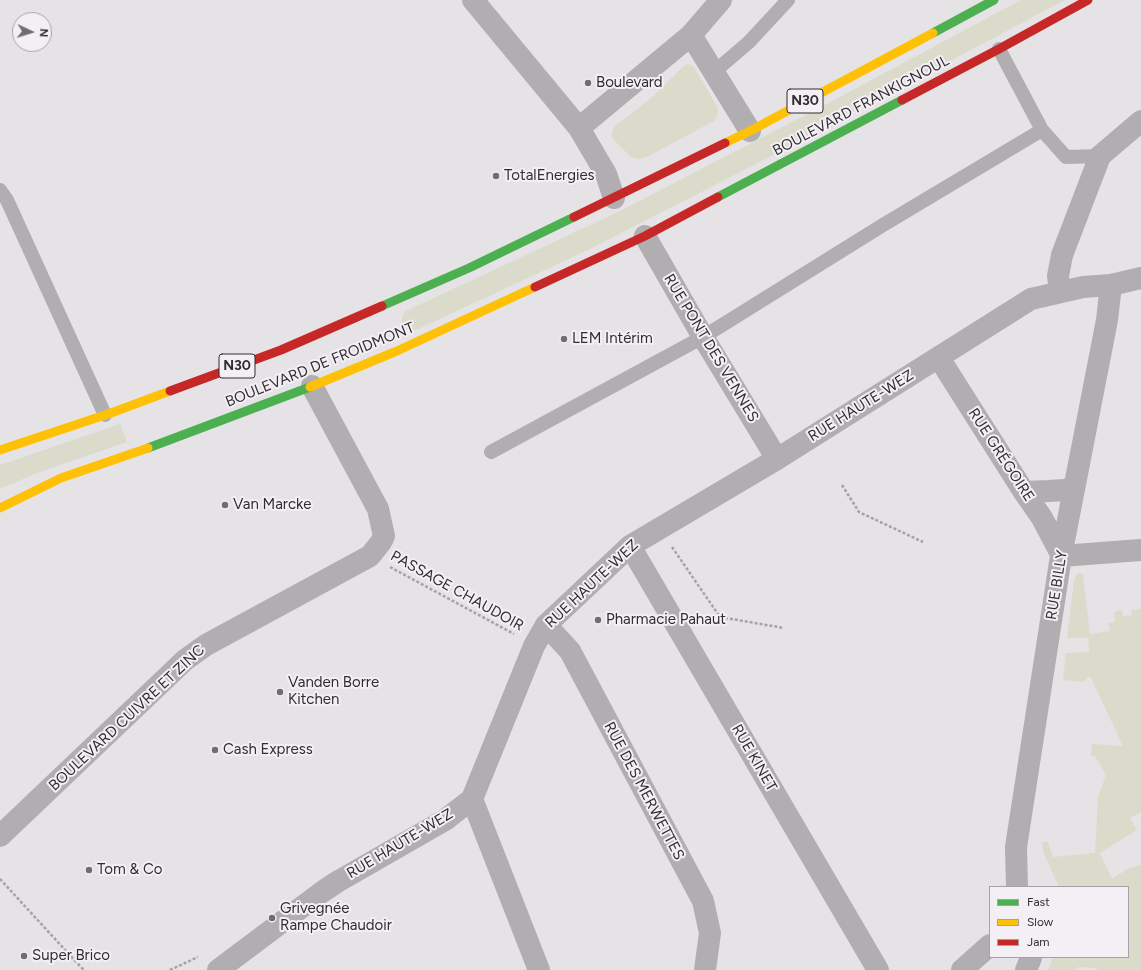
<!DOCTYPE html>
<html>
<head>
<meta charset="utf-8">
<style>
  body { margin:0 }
  #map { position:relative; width:1141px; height:970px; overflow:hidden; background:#e6e3e7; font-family:Figtree,sans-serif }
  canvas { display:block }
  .legend { position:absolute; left:989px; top:886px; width:140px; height:72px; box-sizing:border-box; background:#f4eff5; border:1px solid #a5a2a6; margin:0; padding:5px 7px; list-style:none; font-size:12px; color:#2f2e30 }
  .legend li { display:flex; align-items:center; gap:8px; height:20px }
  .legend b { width:20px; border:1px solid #a5a2a6 }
  .north { position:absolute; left:12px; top:12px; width:40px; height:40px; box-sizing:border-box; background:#f4eff5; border:1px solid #a5a2a6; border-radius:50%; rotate:94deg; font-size:11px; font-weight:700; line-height:16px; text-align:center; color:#2f2e30 }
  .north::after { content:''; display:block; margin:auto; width:14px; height:18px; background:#6f6d70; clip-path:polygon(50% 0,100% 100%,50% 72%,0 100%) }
</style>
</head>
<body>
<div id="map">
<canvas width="1141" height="970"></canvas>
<ul class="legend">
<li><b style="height:5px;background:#4caf50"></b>Fast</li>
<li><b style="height:5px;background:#ffc107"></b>Slow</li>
<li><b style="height:5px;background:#c62828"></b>Jam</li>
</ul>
<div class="north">N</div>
</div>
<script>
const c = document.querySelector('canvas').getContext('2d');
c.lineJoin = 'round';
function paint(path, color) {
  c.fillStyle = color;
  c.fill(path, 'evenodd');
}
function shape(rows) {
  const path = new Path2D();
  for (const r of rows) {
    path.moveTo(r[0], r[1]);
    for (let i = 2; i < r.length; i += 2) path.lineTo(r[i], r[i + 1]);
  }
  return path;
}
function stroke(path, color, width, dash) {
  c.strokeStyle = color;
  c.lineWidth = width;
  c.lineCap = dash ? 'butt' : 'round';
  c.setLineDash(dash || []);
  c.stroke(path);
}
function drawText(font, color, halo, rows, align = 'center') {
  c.font = font + ' Figtree,sans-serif';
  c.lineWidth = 4;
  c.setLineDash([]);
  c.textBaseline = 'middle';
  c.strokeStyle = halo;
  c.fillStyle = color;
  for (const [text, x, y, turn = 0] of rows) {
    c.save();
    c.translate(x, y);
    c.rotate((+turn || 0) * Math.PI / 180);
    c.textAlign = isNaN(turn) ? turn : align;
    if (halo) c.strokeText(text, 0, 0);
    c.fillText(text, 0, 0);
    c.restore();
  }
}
const green = shape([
  [1021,0,1065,0,754,165,588,250,418,329,411,331,407,330,402,324,402,319,404,313,406,311,618,212,821,107],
  [687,64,692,65,694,67,718,108,717,117,714,121,647,157,638,159,631,157,615,141,612,136,613,129,615,126,650,99,684,66],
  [120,424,127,442,37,473,0,489,0,465],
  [1078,573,1083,574,1090,634,1110,631,1108,623,1115,622,1114,612,1122,610,1123,616,1132,615,1131,610,1141,609,1141,812,1130,818,1137,830,1100,853,1112,879,1129,868,1141,865,1141,970,1099,970,1095,968,1079,967,1074,970,1048,970,1053,957,1128,957,1128,887,1059,887,1043,852,1042,842,1048,842,1053,857,1095,853,1098,797,1106,775,1095,756,1091,756,1092,744,1123,746,1090,676,1083,682,1063,680,1066,653,1089,652,1088,638,1067,638,1074,579]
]);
const path = shape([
  [842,485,859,512,923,542],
  [672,547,720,617,784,628],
  [390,567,514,634],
  [0,879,78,964,84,970],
  [170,970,198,957]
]);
const lane = shape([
  [999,49,1042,130,1066,157,1100,156],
  [714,72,749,42,788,0],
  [0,190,7,200,105,415],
  [491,452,703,337,883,225,1042,130]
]);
const street = shape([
  [473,0,579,128,606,174,614,198],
  [691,35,750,131],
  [579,128,691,35,721,0],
  [645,236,703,337,777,459],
  [1060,292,1058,276,1062,255,1100,156,1141,121],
  [939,358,1024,492,1042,518,1061,554],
  [1024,492,1049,491,1064,490,1074,488],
  [630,546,878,970],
  [1061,556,1141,550],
  [546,625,570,651,703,901,710,933,705,970],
  [472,799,539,970],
  [0,836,185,660,206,645,370,556,381,542,384,536,378,509,312,386],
  [1017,887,1016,847,1061,556,1107,320,1111,285],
  [218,970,322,892,337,882,445,820,472,799,534,646,546,625,630,546,777,459,1031,299,1083,287,1111,285,1141,278],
  [962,970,990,945],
  [1026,970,1031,958,1031,957]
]);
const fast = shape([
  [933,33,994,0],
  [718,197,902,100],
  [382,306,469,268,574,217],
  [148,448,310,387]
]);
const slow = shape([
  [725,143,750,131,933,33],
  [310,387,397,351,535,287],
  [0,450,111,413,170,391],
  [0,508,61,478,148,448]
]);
const jam = shape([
  [902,100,999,49,1088,0],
  [574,217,725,143],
  [535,287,645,236,718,197],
  [170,391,281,350,382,306]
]);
const markers = [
  [588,83,4,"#6f6d70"],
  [496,176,4,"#6f6d70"],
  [564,339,4,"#6f6d70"],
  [225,505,4,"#6f6d70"],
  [598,620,4,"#6f6d70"],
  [280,692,4,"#6f6d70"],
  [215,750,4,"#6f6d70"],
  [89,870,4,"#6f6d70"],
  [272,918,4,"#6f6d70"],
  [24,956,4,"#6f6d70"]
];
const shields = [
  [805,101,36],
  [237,366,36]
];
const shieldNames = [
  ["N30",805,101],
  ["N30",237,366]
];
const poiNames = [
  ["Boulevard",596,83],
  ["TotalEnergies",504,176],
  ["LEM Intérim",572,339],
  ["Van Marcke",233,505],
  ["Pharmacie Pahaut",606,620],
  ["Vanden Borre",288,683],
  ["Kitchen",288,700],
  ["Cash Express",223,750],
  ["Tom & Co",97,870],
  ["Grivegnée",280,909],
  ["Rampe Chaudoir",280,926],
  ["Super Brico",32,956]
];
const streetNames = [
  ["BOULEVARD FRANKIGNOUL",861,106,-28],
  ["RUE PONT DES VENNES",711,348,59],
  ["BOULEVARD DE FROIDMONT",320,365,-22],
  ["RUE HAUTE-WEZ",861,406,-32],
  ["RUE GRÉGOIRE",1001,455,57],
  ["RUE HAUTE-WEZ",592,584,-43],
  ["RUE BILLY",1057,585,-81],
  ["PASSAGE CHAUDOIR",457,591,29],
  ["BOULEVARD CUIVRE ET ZINC",127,718,-43],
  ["RUE KINET",754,758,60],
  ["RUE DES MERWETTES",644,791,62],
  ["RUE HAUTE-WEZ",400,844,-31]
];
paint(green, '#dadbca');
stroke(path, '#a5a3a5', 2.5, [3, 2]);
stroke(lane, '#b0aeb0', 14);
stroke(street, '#b0aeb0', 22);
stroke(fast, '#4caf50', 9);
stroke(slow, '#ffc107', 9);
stroke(jam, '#c62828', 9);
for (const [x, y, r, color] of markers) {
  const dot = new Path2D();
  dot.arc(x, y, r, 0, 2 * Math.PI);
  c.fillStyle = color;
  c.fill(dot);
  stroke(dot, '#f4eff5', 1.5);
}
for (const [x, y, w] of shields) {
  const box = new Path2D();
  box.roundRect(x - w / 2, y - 12, w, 24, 3);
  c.fillStyle = '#f4eff5';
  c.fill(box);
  stroke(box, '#2f2e30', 1);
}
drawText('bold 14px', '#2f2e30', null, shieldNames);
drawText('15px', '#2f2e30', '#f4eff5', poiNames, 'left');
drawText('15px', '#2f2e30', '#f4eff5', streetNames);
</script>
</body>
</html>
